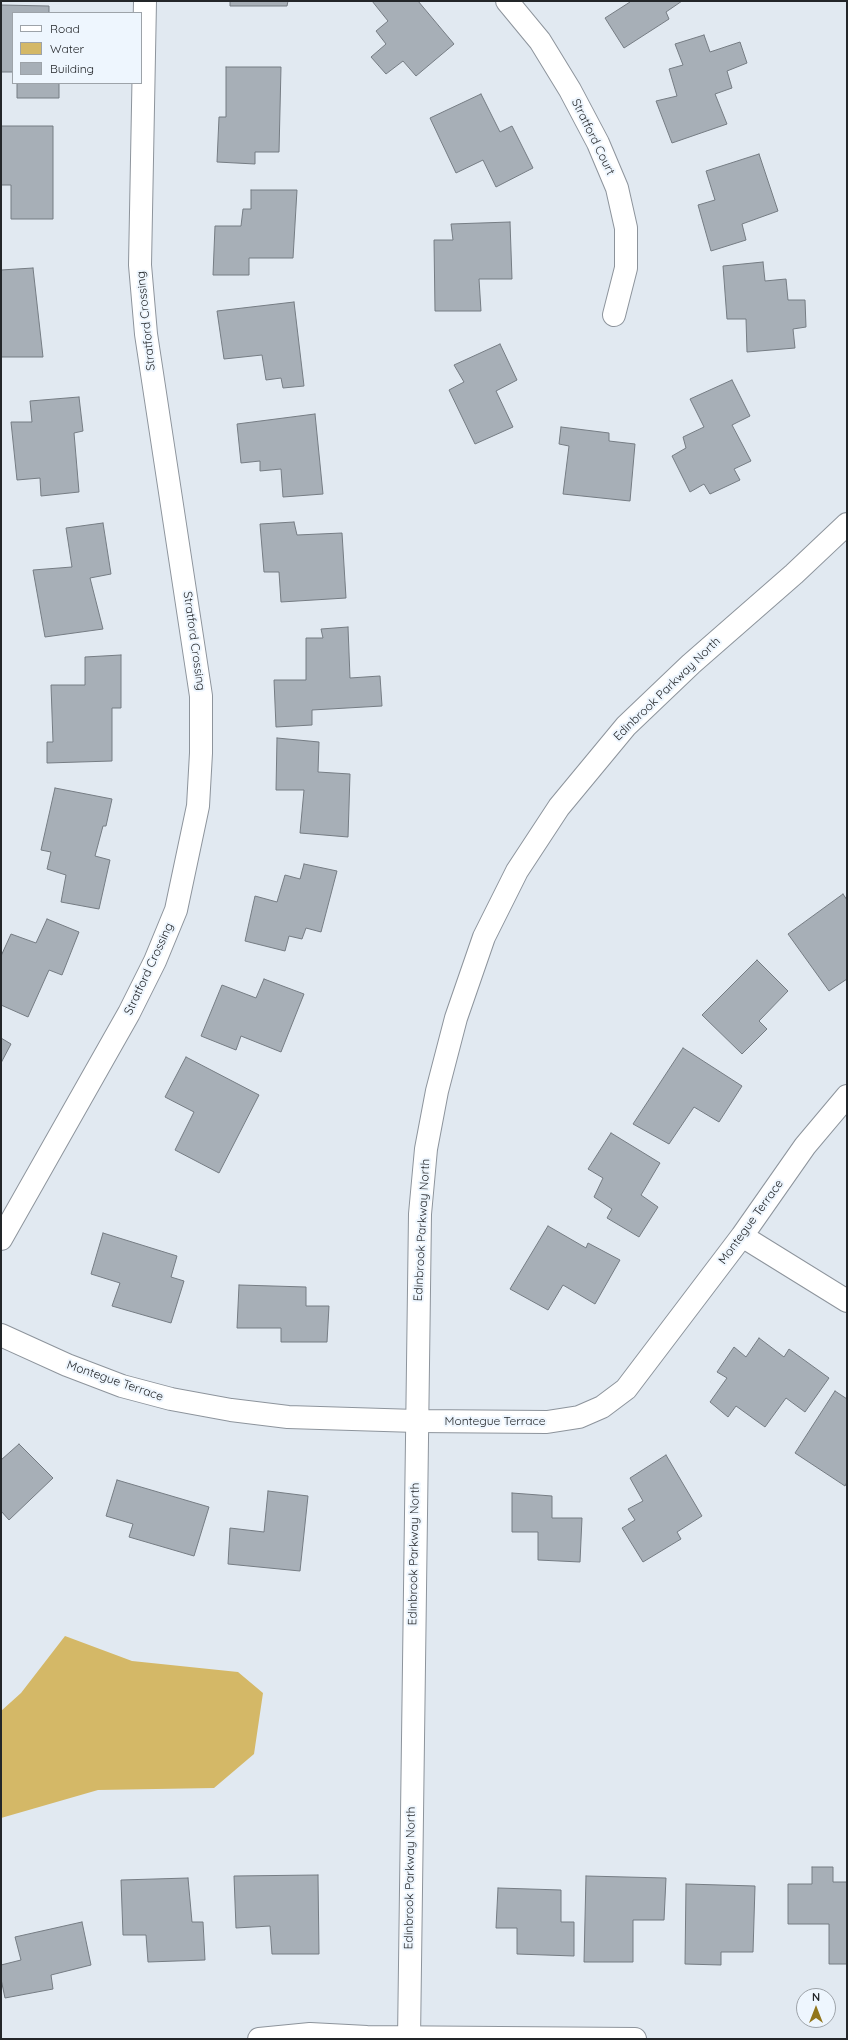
<!DOCTYPE html>
<html>
<head>
<meta charset="utf-8">
<style>
  body { margin:0 }
  #map { position:relative; width:848px; height:2040px; overflow:hidden; background:#e1e9f1; font-family:Quicksand,sans-serif }
  canvas { display:block }
  .frame { position:absolute; inset:0; border:2px solid #232629; pointer-events:none }
  .legend { position:absolute; left:12px; top:12px; width:130px; height:72px; box-sizing:border-box; background:#eef6fe; border:1px solid #9da3a9; margin:0; padding:5px 7px; list-style:none; font-size:12px; color:#232629 }
  .legend li { display:flex; align-items:center; gap:8px; height:20px }
  .legend b { width:20px; border:1px solid #9da3a9 }
  .north { position:absolute; left:796px; top:1988px; width:40px; height:40px; box-sizing:border-box; background:#eef6fe; border:1px solid #9da3a9; border-radius:50%; rotate:0deg; font-size:11px; font-weight:700; line-height:16px; text-align:center; color:#232629 }
  .north::after { content:''; display:block; margin:auto; width:14px; height:18px; background:#92761c; clip-path:polygon(50% 0,100% 100%,50% 72%,0 100%) }
</style>
</head>
<body>
<div id="map">
<canvas width="848" height="2040"></canvas>
<div class="frame"></div>
<ul class="legend">
<li><b style="height:5px;background:#fff"></b>Road</li>
<li><b style="height:11px;background:#d4b867"></b>Water</li>
<li><b style="height:11px;background:#a7afb7"></b>Building</li>
</ul>
<div class="north">N</div>
</div>
<script>
const c = document.querySelector('canvas').getContext('2d');
c.lineJoin = 'round';
function paint(path, color) {
  c.fillStyle = color;
  c.fill(path, 'evenodd');
}
function shape(rows) {
  const path = new Path2D();
  for (const r of rows) {
    path.moveTo(r[0], r[1]);
    for (let i = 2; i < r.length; i += 2) path.lineTo(r[i], r[i + 1]);
  }
  return path;
}
function stroke(path, color, width, dash) {
  c.strokeStyle = color;
  c.lineWidth = width;
  c.lineCap = dash ? 'butt' : 'round';
  c.setLineDash(dash || []);
  c.stroke(path);
}
function drawText(font, color, halo, rows, align = 'center') {
  c.font = font + ' Quicksand,sans-serif';
  c.lineWidth = 4;
  c.setLineDash([]);
  c.textBaseline = 'middle';
  c.strokeStyle = halo;
  c.fillStyle = color;
  for (const [text, x, y, turn = 0] of rows) {
    c.save();
    c.translate(x, y);
    c.rotate((+turn || 0) * Math.PI / 180);
    c.textAlign = isNaN(turn) ? turn : align;
    if (halo) c.strokeText(text, 0, 0);
    c.fillText(text, 0, 0);
    c.restore();
  }
}
const water = shape([
  [65,1636,132,1661,238,1672,263,1693,254,1754,214,1788,98,1790,1,1818,1,1711,21,1693]
]);
const building = shape([
  [230,1,288,1,287,6,230,6,230,1],
  [372,1,418,1,454,44,416,76,403,61,386,74,371,57,386,44,376,31,388,21,372,1],
  [629,1,682,1,666,12,669,19,624,48,605,18,630,2,629,1],
  [1,5,49,6,49,13,13,13,13,72,1,72,1,5],
  [704,35,710,52,740,42,747,63,727,71,732,88,715,94,727,124,672,143,656,101,677,96,669,69,683,65,675,44,704,35],
  [226,67,281,67,279,152,255,152,255,164,217,162,219,117,226,117,226,67],
  [17,83,59,83,59,98,17,98,17,83],
  [481,94,500,132,512,126,533,168,496,187,483,160,456,173,430,118,481,94],
  [1,126,53,126,53,219,11,219,11,185,1,185,1,126],
  [759,154,778,211,742,224,746,240,711,251,698,205,715,200,706,171,759,154],
  [251,190,297,190,293,258,249,258,249,275,213,275,215,226,241,226,243,209,251,209,251,190],
  [510,222,512,279,479,279,481,311,435,311,434,240,453,240,451,224,510,222],
  [763,262,765,281,786,279,788,300,805,300,806,327,793,329,795,348,747,352,746,319,727,319,723,266,763,262],
  [33,268,43,357,1,357,1,270,33,268],
  [294,302,304,386,283,388,281,378,266,380,262,355,224,359,217,311,294,302],
  [500,344,517,380,496,391,513,427,475,444,449,390,464,382,454,365,500,344],
  [732,380,750,416,732,425,751,461,734,469,740,480,710,494,704,484,690,492,672,456,686,448,683,437,704,427,690,399,732,380],
  [79,397,83,431,74,433,79,492,41,496,40,478,17,480,11,422,32,422,30,401,79,397],
  [315,414,323,494,283,497,281,469,260,471,260,461,241,463,237,424,315,414],
  [561,427,609,433,609,441,635,444,630,501,563,494,569,446,559,444,561,427],
  [294,522,297,535,342,533,346,598,281,602,279,572,264,572,260,524,294,522],
  [103,523,111,574,90,578,103,629,45,637,33,570,72,567,66,528,103,523],
  [348,627,350,678,380,676,382,706,312,710,312,725,276,727,274,680,306,680,306,638,323,638,321,629,348,627],
  [121,655,121,708,112,708,112,761,47,763,47,742,53,742,51,685,85,685,85,657,121,655],
  [277,738,319,742,318,772,350,774,348,837,300,833,304,790,276,790,277,738],
  [55,788,112,799,106,826,103,826,95,856,110,860,99,909,61,902,66,875,47,869,51,852,41,850,55,788],
  [304,864,337,871,321,932,306,928,302,939,289,936,285,951,245,941,255,896,277,902,285,875,300,879,304,864],
  [843,894,847,900,847,979,829,991,788,934,843,894],
  [47,919,79,932,62,975,49,970,28,1017,1,1005,1,956,11,934,36,943,47,919],
  [757,960,788,991,759,1021,767,1029,742,1054,702,1015,757,960],
  [264,979,304,994,281,1052,241,1036,236,1050,201,1036,222,985,256,998,264,979],
  [1,1038,11,1044,1,1063,1,1038],
  [683,1048,742,1086,719,1122,694,1107,669,1144,633,1124,683,1048],
  [186,1057,259,1095,219,1173,175,1150,194,1112,165,1097,186,1057],
  [611,1133,660,1163,641,1195,658,1207,639,1237,607,1218,612,1209,594,1197,603,1178,588,1169,611,1133],
  [548,1226,586,1248,588,1243,620,1260,595,1304,563,1285,548,1310,510,1289,548,1226],
  [103,1233,177,1256,171,1277,184,1281,171,1323,112,1306,120,1283,91,1274,103,1233],
  [239,1285,306,1287,306,1306,329,1306,327,1342,281,1342,281,1328,237,1328,239,1285],
  [759,1338,784,1357,789,1349,829,1378,805,1412,786,1398,765,1427,736,1406,728,1417,710,1402,727,1378,717,1372,734,1347,746,1357,759,1338],
  [835,1391,847,1399,847,1482,845,1486,795,1453,835,1391],
  [19,1444,53,1478,9,1520,1,1511,1,1460,19,1444],
  [666,1455,702,1516,677,1532,681,1539,643,1562,622,1528,635,1520,628,1509,643,1501,630,1478,666,1455],
  [117,1480,209,1507,194,1556,129,1537,133,1524,106,1516,117,1480],
  [268,1491,308,1496,300,1571,228,1564,230,1528,264,1532,268,1491],
  [512,1493,552,1496,552,1518,582,1518,580,1562,538,1560,538,1532,512,1532,512,1493],
  [812,1867,833,1867,833,1882,847,1882,847,1964,829,1964,829,1924,788,1924,788,1884,812,1884,812,1867],
  [318,1875,319,1954,272,1954,270,1926,236,1928,234,1876,318,1875],
  [586,1876,666,1878,664,1920,633,1920,633,1962,584,1962,586,1876],
  [188,1878,192,1922,203,1922,205,1960,148,1962,146,1935,123,1935,121,1880,188,1878],
  [686,1884,755,1886,753,1952,721,1952,721,1965,685,1964,686,1884],
  [498,1888,561,1890,561,1922,574,1922,574,1956,517,1954,517,1928,496,1928,498,1888],
  [82,1922,91,1965,51,1975,53,1989,5,1998,1,1979,1,1965,21,1960,15,1937,82,1922]
]);
const street = shape([
  [507,1,540,41,570,90,598,143,617,188,626,228,626,268,614,315],
  [742,1236,847,1301],
  [1,1239,129,1013,155,961,176,910,198,806,201,753,201,696,146,334,140,265,145,1],
  [1,1335,67,1365,122,1386,171,1399,231,1410,288,1417,416,1421,547,1422,579,1417,602,1407,626,1389,742,1236,805,1146,847,1096],
  [259,2039,310,2034,367,2037,635,2039]
]);
const secondary = shape([
  [409,2039,420,1214,426,1149,437,1091,456,1018,484,937,517,871,559,807,626,726,691,664,794,574,847,524]
]);
const streetNames = [
  ["Stratford Court",593,137,64],
  ["Stratford Crossing",146,321,-96],
  ["Stratford Crossing",194,641,82],
  ["Edinbrook Parkway North",667,689,-44],
  ["Stratford Crossing",149,969,-65],
  ["Montegue Terrace",751,1222,-54],
  ["Edinbrook Parkway North",422,1230,-87],
  ["Montegue Terrace",115,1381,19],
  ["Montegue Terrace",495,1421],
  ["Edinbrook Parkway North",414,1554,-89],
  ["Edinbrook Parkway North",410,1878,-89]
];
paint(water, '#d4b867');
paint(building, '#a7afb7');
stroke(building, '#757c83', 1);
stroke(street, '#8d949c', 24);
stroke(secondary, '#8d949c', 24);
stroke(street, '#fff', 22);
stroke(secondary, '#fff', 22);
drawText('12px', '#232629', '#eef6fe', streetNames);
</script>
</body>
</html>
